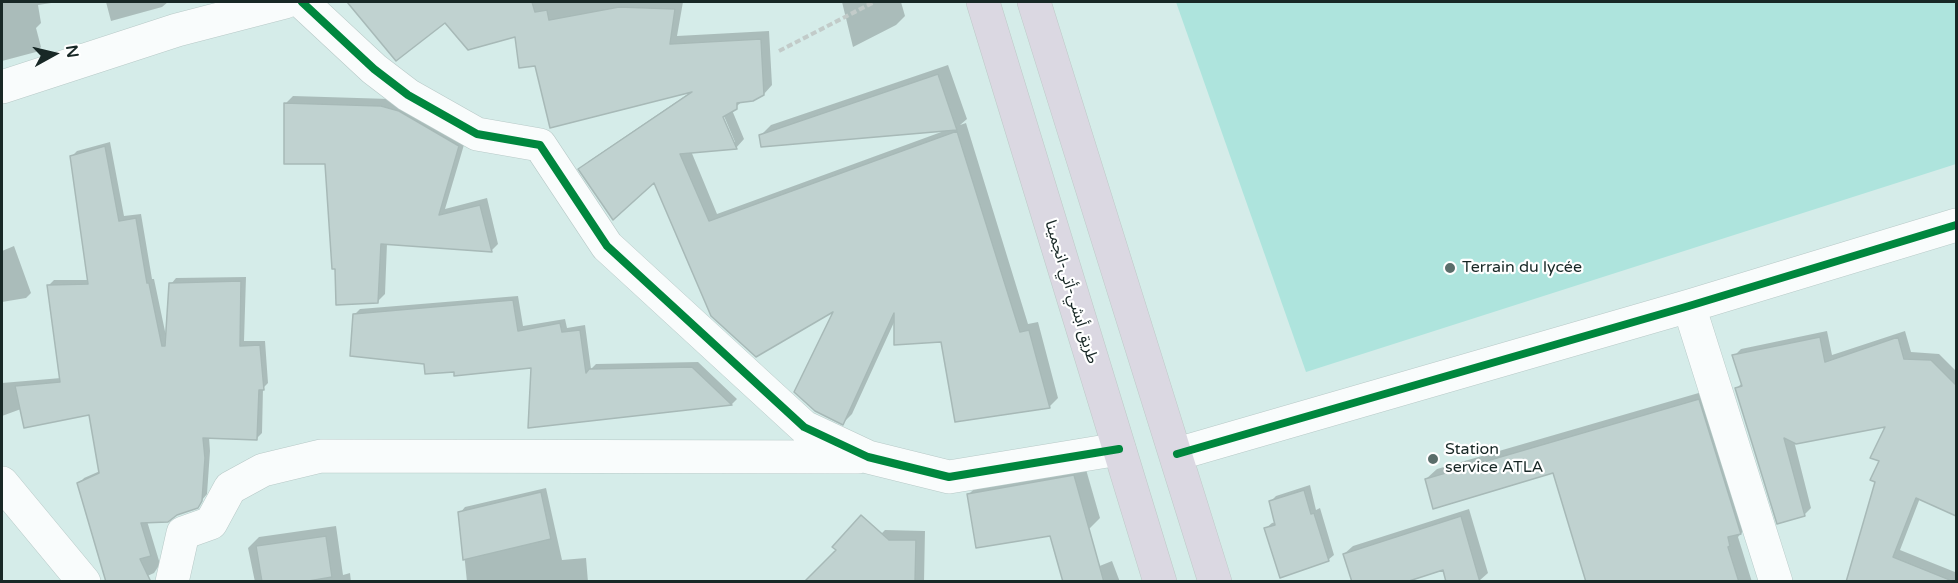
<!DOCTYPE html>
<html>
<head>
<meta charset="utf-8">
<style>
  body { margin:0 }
  #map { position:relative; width:1958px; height:583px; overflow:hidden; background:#d5ece9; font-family:"Varela Round",sans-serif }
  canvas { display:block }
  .frame { position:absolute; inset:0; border:3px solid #182826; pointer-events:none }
  .north { position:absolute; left:24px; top:24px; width:60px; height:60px; -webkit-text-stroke:4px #fff; paint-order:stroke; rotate:82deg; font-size:16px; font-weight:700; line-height:24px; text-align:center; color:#182826 }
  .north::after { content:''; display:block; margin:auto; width:21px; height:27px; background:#182826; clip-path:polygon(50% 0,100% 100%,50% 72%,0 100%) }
</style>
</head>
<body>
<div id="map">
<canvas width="1958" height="583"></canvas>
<div class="frame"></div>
<div class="north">N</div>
</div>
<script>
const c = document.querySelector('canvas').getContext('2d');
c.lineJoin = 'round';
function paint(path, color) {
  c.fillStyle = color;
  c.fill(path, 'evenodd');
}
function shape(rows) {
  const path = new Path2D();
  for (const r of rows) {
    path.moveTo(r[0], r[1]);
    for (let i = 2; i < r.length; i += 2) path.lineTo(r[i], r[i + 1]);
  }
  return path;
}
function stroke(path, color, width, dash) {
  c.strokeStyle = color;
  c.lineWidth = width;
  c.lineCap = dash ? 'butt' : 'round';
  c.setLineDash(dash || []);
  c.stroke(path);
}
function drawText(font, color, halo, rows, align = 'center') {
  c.font = font + ' "Varela Round","Noto Sans Arabic",sans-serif';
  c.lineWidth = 4.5;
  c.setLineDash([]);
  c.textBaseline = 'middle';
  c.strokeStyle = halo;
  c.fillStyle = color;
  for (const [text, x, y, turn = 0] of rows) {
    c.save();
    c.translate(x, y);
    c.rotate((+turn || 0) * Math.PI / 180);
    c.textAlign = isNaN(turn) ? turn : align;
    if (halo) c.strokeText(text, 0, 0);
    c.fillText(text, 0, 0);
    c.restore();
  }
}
const green = shape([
  [1176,2,1956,2,1956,164,1306,372]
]);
const shadow = shape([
  [2,2,58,2,38,5,41,23,36,28,41,47,36,52,2,61],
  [106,2,168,2,162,7,111,21],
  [349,2,683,2,677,36,769,31,772,85,764,94,744,100,732,110,744,139,736,148,691,151,717,214,944,131,760,136,771,125,948,65,967,119,960,125,966,123,1028,324,1038,322,1058,398,1049,407,943,340,896,318,852,414,843,423,836,308,756,356,655,180,580,169,589,161,692,91,537,64,516,35,445,21,396,59],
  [721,109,735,142,732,142,719,110],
  [842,2,901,2,905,16,896,25,853,47],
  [293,96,390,99,466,138,445,209,487,198,498,244,491,251,387,243,385,294,377,302,327,162,286,103],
  [110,142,124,216,141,214,152,279,154,279,166,336,171,284,176,278,246,277,244,341,265,341,268,383,263,388,262,433,257,438,209,437,210,451,207,494,197,506,147,521,160,564,154,573,134,582,79,484,84,478,100,471,90,413,21,409,2,416,2,383,61,378,48,286,54,280,89,280,72,156,77,151],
  [14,246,31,293,26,298,2,302,2,251],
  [518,296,523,326,565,319,567,328,585,325,591,369,596,364,698,362,737,399,732,404,530,426,532,366,456,370,425,362,355,314,360,309],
  [1827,331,1832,355,1905,331,1911,352,1939,354,1956,371,1956,488,1950,501,1920,498,1900,550,1955,572,1956,569,1956,582,1847,582,1876,481,1887,425,1794,441,1811,508,1804,515,1736,389,1742,383,1734,356,1741,349],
  [1709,390,1751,522,1738,537,1752,582,1586,582,1588,581,1554,471,1426,479,1437,469],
  [1085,466,1100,518,1089,529,977,547,968,495,979,484],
  [1310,485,1316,510,1320,508,1334,555,1328,560,1266,528,1272,523,1276,522,1271,501,1276,496],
  [546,488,562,560,586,558,588,582,467,582,460,513,465,507],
  [1469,509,1488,573,1479,581,1444,568,1344,554,1353,546],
  [336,526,343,575,350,573,351,582,255,582,248,548,259,537],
  [885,530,925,531,924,582,874,582,875,540],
  [1112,561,1120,582,1060,582]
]);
const building = shape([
  [347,2,532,2,535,12,547,10,549,20,619,7,675,9,670,44,761,39,764,95,753,101,737,103,737,109,723,117,737,149,680,154,709,221,957,131,1020,332,1029,330,1050,408,955,422,941,342,894,345,894,313,843,425,815,411,794,392,833,312,756,357,711,316,654,183,613,220,578,169,692,92,550,128,535,66,519,68,515,37,468,50,445,23,396,61,347,2],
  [938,74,957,130,761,147,759,135,938,74],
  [284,103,381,106,399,111,459,146,439,215,480,205,492,252,381,244,378,303,336,305,335,269,332,269,325,164,284,164,284,103],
  [105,146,119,221,136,218,147,283,149,283,162,346,165,346,169,283,241,281,240,346,260,345,264,390,259,390,257,440,203,438,205,458,202,501,198,508,177,515,168,522,141,523,151,556,140,559,151,582,106,582,77,483,99,473,89,415,24,428,15,386,60,382,47,285,88,284,70,156,105,146],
  [513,300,518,331,560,323,562,332,580,330,586,373,589,369,692,367,732,405,528,428,531,368,454,376,454,372,425,374,424,364,350,356,353,314,513,300],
  [1820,337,1825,362,1898,337,1904,359,1931,360,1956,385,1956,516,1916,498,1893,557,1950,580,1949,582,1846,582,1875,482,1870,480,1879,461,1870,458,1885,427,1796,444,1784,438,1805,516,1777,524,1735,388,1742,386,1732,355,1820,337],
  [1699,399,1741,534,1728,537,1730,546,1728,547,1739,582,1586,582,1553,473,1433,509,1425,479,1699,399],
  [1074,475,1104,582,1063,582,1050,536,976,548,967,494,1074,475],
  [1304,490,1311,514,1314,513,1329,561,1280,578,1264,528,1275,525,1269,501,1304,490],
  [541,492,551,539,463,560,458,512,541,492],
  [861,515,889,540,916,540,915,582,804,582,836,550,832,547,861,515],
  [1461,516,1480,582,1446,582,1443,570,1406,582,1352,582,1343,554,1461,516],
  [326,536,332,577,303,582,262,582,256,546,326,536]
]);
const path = shape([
  [779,51,874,2]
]);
const street = shape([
  [302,2,374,69,408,95,477,134,540,145,607,246,804,427,868,457,949,477,1119,449],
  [2,87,177,30,285,2],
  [1689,306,1776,582],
  [1177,454,1689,306,1956,225],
  [2,483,84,582],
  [172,582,183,533,211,523,230,488,263,470,321,456,858,457]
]);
const highway = shape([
  [983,2,1160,582],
  [1034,2,1215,582]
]);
const cycleway = shape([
  [302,2,374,69,408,95,477,134,540,145,607,246,804,427,868,457,949,477,1119,449],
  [1177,454,1689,306,1956,225]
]);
const markers = [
  [1450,268,6,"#5a6d6a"],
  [1433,459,6,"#5a6d6a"]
];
const poiNames = [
  ["Terrain du lycée",1462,268],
  ["Station",1445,450],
  ["service ATLA",1445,468]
];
const streetNames = [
  ["طريق أبشي-أتي-انجمينا",1071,292,73]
];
paint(green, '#aee4dd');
paint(shadow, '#0003');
paint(building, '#c0d2d0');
stroke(building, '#a7b9b7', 1.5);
stroke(street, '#b7c9c7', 34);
stroke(highway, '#bdc9c7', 34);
stroke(path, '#c2cbc9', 4, [6, 3]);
stroke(street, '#f9fcfc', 33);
stroke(highway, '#dbd8e2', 33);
stroke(cycleway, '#00873e', 8);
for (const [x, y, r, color] of markers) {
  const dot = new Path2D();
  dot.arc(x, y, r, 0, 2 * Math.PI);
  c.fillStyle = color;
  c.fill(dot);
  stroke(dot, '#fff', 2);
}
drawText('16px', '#182826', '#fff', poiNames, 'left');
drawText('16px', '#182826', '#fff', streetNames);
</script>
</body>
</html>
